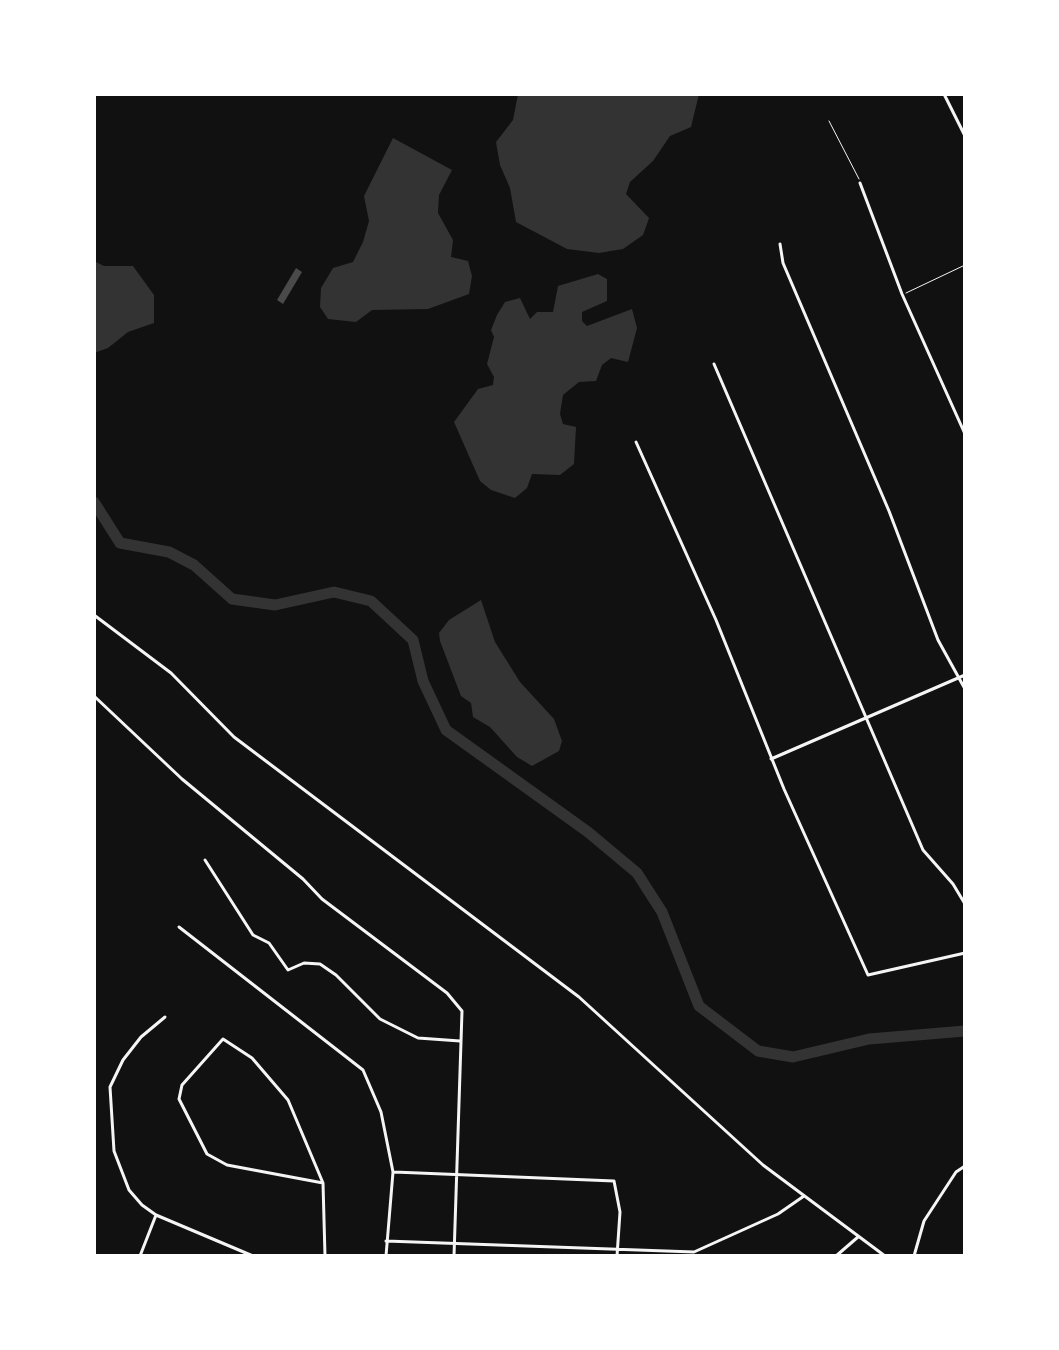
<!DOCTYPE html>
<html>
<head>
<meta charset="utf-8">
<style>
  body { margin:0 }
  #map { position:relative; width:1059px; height:1350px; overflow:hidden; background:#111; font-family:Barlow,sans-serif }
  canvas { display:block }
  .frame { position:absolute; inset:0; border:96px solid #fff; pointer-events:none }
</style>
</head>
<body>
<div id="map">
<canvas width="1059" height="1350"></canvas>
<div class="frame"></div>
</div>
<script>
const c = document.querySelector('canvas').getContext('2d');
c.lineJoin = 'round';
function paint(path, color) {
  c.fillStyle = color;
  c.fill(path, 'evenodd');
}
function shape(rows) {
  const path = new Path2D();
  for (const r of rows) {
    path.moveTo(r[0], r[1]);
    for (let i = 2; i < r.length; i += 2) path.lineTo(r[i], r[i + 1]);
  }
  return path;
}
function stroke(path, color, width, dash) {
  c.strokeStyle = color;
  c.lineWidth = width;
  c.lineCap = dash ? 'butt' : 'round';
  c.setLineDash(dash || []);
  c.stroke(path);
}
const water = shape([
  [518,94,699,94,691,127,670,136,653,161,630,182,626,194,649,218,643,235,623,249,599,253,567,249,516,222,510,188,500,165,496,142,513,120],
  [393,138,452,170,439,195,438,213,453,240,451,257,468,261,472,276,469,294,428,309,372,310,356,322,328,319,320,307,321,288,333,268,353,262,363,242,369,221,364,196],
  [94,261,104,266,133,266,154,295,154,323,128,332,108,348,94,353],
  [598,274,607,279,607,301,582,312,582,321,587,326,632,309,637,328,628,362,611,358,602,365,596,381,579,382,563,395,560,414,563,424,576,427,574,464,560,475,532,474,527,488,515,498,491,490,480,481,454,422,478,389,493,385,494,377,487,364,494,337,491,330,497,315,505,302,520,298,530,319,537,312,553,312,558,286],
  [481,600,495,642,520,682,554,719,562,741,559,751,532,766,517,757,490,727,473,717,471,703,461,696,440,641,439,633,449,620]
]);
const river = shape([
  [94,502,120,543,169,552,194,565,232,599,275,605,334,592,371,601,413,640,423,681,446,730,588,832,637,873,662,912,699,1006,758,1051,793,1057,869,1039,965,1031]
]);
const building = shape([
  [296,268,302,272,283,304,277,300]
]);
const service = shape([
  [829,121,859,179],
  [906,293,965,265]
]);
const minor = shape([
  [944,94,965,136],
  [860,183,902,294,965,434],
  [780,244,783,263,889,511,938,640,965,689],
  [714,364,923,850,953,884,965,904],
  [636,442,716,620,784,789,868,975,965,953],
  [94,615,171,673,234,737,579,997,763,1165,885,1256],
  [94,696,182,779,303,879,322,899,447,993,462,1011,454,1256],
  [771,759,965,675],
  [205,860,253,935,269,943,288,970,304,963,320,964,336,975,380,1019,418,1038,460,1041],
  [179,927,363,1070,381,1112,393,1172,386,1256],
  [165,1017,141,1037,123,1060,110,1087,114,1151,129,1190,142,1205,156,1215,253,1256],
  [394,1172,614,1181,620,1212,617,1256],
  [323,1183,227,1165,207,1154,179,1099,182,1085,223,1039,252,1058,288,1100,323,1183,325,1256],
  [386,1241,694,1252,778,1214,804,1196],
  [140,1256,156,1215],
  [836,1256,858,1237],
  [914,1256,924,1221,956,1172,965,1166]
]);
paint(water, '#333');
stroke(river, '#333', 11);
paint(building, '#4a4a4a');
stroke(service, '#f5f5f5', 1);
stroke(minor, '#f5f5f5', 3);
</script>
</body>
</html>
